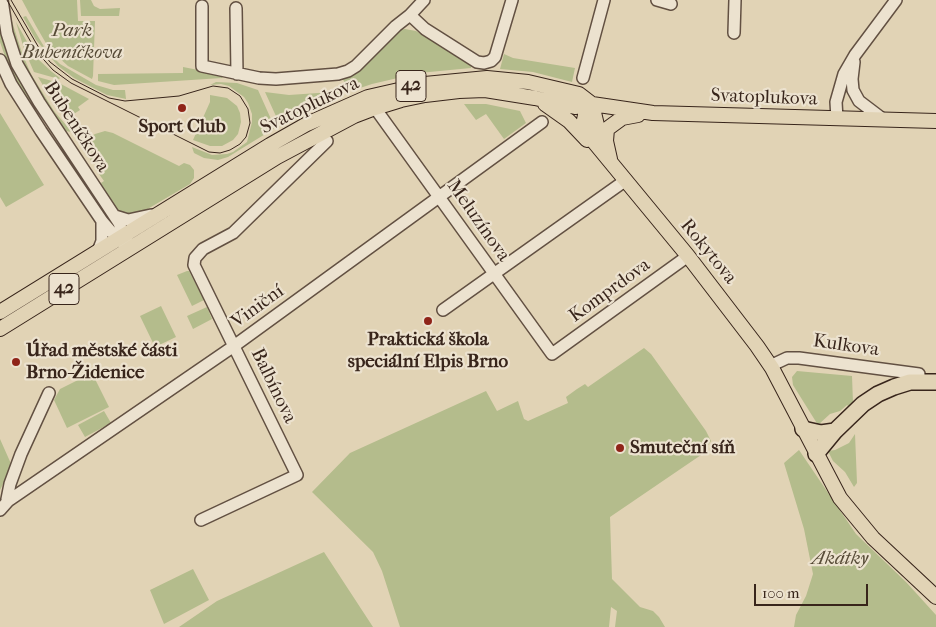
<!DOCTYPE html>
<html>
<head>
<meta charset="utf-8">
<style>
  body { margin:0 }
  #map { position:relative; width:936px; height:627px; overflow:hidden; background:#e1d3b5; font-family:"IM FELL French Canon",serif }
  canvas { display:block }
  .scale { position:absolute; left:754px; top:584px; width:114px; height:22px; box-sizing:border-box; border:2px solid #38251b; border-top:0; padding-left:6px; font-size:15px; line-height:18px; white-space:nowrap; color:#38251b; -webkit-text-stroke:4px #ece2cf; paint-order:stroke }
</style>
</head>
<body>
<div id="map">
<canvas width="936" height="627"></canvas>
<div class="scale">100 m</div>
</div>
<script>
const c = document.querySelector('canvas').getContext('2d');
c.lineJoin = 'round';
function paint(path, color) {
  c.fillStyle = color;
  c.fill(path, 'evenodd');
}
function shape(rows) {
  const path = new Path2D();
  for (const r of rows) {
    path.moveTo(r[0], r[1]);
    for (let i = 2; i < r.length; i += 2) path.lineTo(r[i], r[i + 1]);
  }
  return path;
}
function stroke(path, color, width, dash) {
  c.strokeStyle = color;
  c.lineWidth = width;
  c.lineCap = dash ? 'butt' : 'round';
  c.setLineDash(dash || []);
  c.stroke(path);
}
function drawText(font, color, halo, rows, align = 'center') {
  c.font = font + ' "IM FELL French Canon",serif';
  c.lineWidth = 4.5;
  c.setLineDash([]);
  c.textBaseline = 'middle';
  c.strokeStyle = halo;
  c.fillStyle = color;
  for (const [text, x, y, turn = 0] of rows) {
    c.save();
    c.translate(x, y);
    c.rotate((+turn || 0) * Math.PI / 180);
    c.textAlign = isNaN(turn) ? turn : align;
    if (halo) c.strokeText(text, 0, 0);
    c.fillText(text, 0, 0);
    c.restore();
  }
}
const green = shape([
  [22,0,77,0,78,21,95,21,93,76,92,79,68,66,56,55,47,45,36,26],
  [80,0,91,0,94,6,100,9,120,8,119,16,81,16],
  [10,15,22,53,31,74,54,111,72,132,65,131,59,125,21,62,13,36],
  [26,16,46,50,60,64,96,85,113,90,125,90,126,99,107,95,74,78,58,66,36,40,23,17],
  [0,17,50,128,20,88,9,68,0,42],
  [16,22,30,47,38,59,52,72,60,78,59,79,34,72,24,49],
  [405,29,416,31,472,65,471,68,419,73,372,84,357,89,347,86,342,78,398,30],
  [504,54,513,58,575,68,572,82,533,72,500,69],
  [183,67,224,75,222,78,114,85,98,81,98,74,183,73],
  [38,77,59,83,89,99,78,107,80,110,66,119,56,107],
  [216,82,237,83,258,90,275,128,228,157,218,160,204,158,194,153,192,147,212,155,227,154,233,152,247,142,252,122,252,114,248,103,244,97,229,86,221,84,210,85],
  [347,91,280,125,265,92,289,95],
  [210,95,227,98,237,106,240,113,241,122,238,134,233,140,222,146,210,146,193,140,210,102],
  [464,104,486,104,520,111,526,123,504,139,486,114,476,120],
  [0,113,44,185,6,207,0,197],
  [105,131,113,133,179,166,184,163,190,165,194,170,194,178,190,184,139,214,129,216,118,212,104,194,101,183,104,181,94,167,96,165,93,160,91,161,84,145,83,142,85,140,95,134],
  [187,271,189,271,204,300,192,306,177,275],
  [161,306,176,337,155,347,140,316],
  [207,307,212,319,193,329,187,316],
  [644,348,651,354,706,431,711,441,701,455,610,517,612,579,640,607,653,611,659,617,665,627,615,627,617,611,611,607,609,627,400,627,382,571,373,552,312,492,350,453,486,391,497,411,518,401,524,419,528,421,568,403,566,397,577,389,585,384,588,387],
  [797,371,852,376,853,403,849,407,847,405,840,411,830,414,818,425,793,385,792,377],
  [92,373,109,407,67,428,54,400,60,389],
  [104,411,111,423,85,437,78,425],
  [855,434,857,483,854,487,845,472,833,461,828,451,835,450,849,443],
  [0,439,12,466,0,490],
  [799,450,856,534,906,582,936,615,936,627,794,627,796,615,806,596,813,574,804,529,784,463],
  [324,552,373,627,179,627,217,601],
  [193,569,209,600,164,624,150,590]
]);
const minor = shape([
  [2,0,7,33,17,64,39,102,119,223,122,231,123,243],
  [657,0,671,4],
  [202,6,202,66,259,78,276,79,338,74,348,71,356,66,396,26,410,15,424,0],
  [236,8,237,74],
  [410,15,425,29,477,62,484,63,491,61,495,57,512,0],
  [734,33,735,0],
  [0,60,11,84,41,131,102,221,114,235,127,239],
  [854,62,852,79,853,90,859,101,884,120],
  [583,78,604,0],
  [375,108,552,354,688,256],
  [837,119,836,102,844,74,855,55,896,0],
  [115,216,128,220,151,215],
  [98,251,102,241,102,221],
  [443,310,626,180],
  [770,366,787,358,799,358,919,374],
  [8,501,7,499,10,484,21,454,49,393],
  [0,510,8,501,234,346,542,122],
  [201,520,297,475,194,265,195,258,203,249,233,233,327,141]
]);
const major = shape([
  [545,104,569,121,587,140],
  [592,104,585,115,584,120,585,129,589,136,688,256,757,346,772,368,840,498,873,538,936,597],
  [592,104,601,142],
  [610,159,606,141,607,129,622,118,638,115],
  [0,312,270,145,307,124,368,97,425,84,487,78,528,82,579,94,592,104],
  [0,329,277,157,354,116,375,108,401,100,425,95,459,91,485,90,535,98,575,107,592,104,653,113,936,121]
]);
const highway = shape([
  [803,429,821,433,835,431],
  [816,454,835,431,863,404,878,394,894,387,910,382,936,382]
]);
const tram = shape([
  [7,0,36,51,53,70,71,83,209,152,220,153,230,150,240,144,246,137,250,123,248,109,240,96,228,88,213,86,179,96,125,101,109,98,72,79,50,62,39,48,11,0]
]);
const markers = [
  [182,108,5,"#8f2418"],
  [428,321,5,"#8f2418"],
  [16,362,5,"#8f2418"],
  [620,448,5,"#8f2418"]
];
const shields = [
  [411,86,30],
  [64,289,30]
];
const shieldNames = [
  ["42",411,86],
  ["42",64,289]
];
const parkNames = [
  ["Park",72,31],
  ["Bubeníčkova",72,53],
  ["Akátky",840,559]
];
const streetNames = [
  ["Svatoplukova",764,98,2],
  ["Svatoplukova",310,106,-26],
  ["Bubeníčkova",76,127,57],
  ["Meluzínova",478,221,55],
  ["Rokytova",708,252,51],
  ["Komprdova",610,291,-36],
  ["Viniční",258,307,-36],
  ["Kulkova",846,346,8],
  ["Balbínova",273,386,64]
];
const poiNames = [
  ["Sport Club",182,127],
  ["Praktická škola",428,340],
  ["speciální Elpis Brno",428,362],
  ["Úřad městské části",26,351,"left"],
  ["Brno-Židenice",26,373,"left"],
  ["Smuteční síň",630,448,"left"]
];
paint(green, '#b4bc8c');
stroke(minor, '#625042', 14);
stroke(major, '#38251b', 16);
stroke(highway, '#38251b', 18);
stroke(minor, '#ece2cf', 11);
stroke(major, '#e1d3b5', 14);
stroke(highway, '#e1d3b5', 15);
stroke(tram, '#38251b', 1);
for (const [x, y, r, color] of markers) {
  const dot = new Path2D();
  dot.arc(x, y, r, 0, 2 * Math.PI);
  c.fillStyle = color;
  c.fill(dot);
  stroke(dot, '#ece2cf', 2);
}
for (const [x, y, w] of shields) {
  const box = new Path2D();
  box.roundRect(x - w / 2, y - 15.5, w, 31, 4);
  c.fillStyle = '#ece2cf';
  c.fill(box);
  stroke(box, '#38251b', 1);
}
drawText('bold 18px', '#38251b', null, shieldNames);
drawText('italic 19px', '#574b37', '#ece2cf', parkNames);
drawText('19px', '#38251b', '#ece2cf', streetNames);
drawText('bold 19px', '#38251b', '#ece2cf', poiNames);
</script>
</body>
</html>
